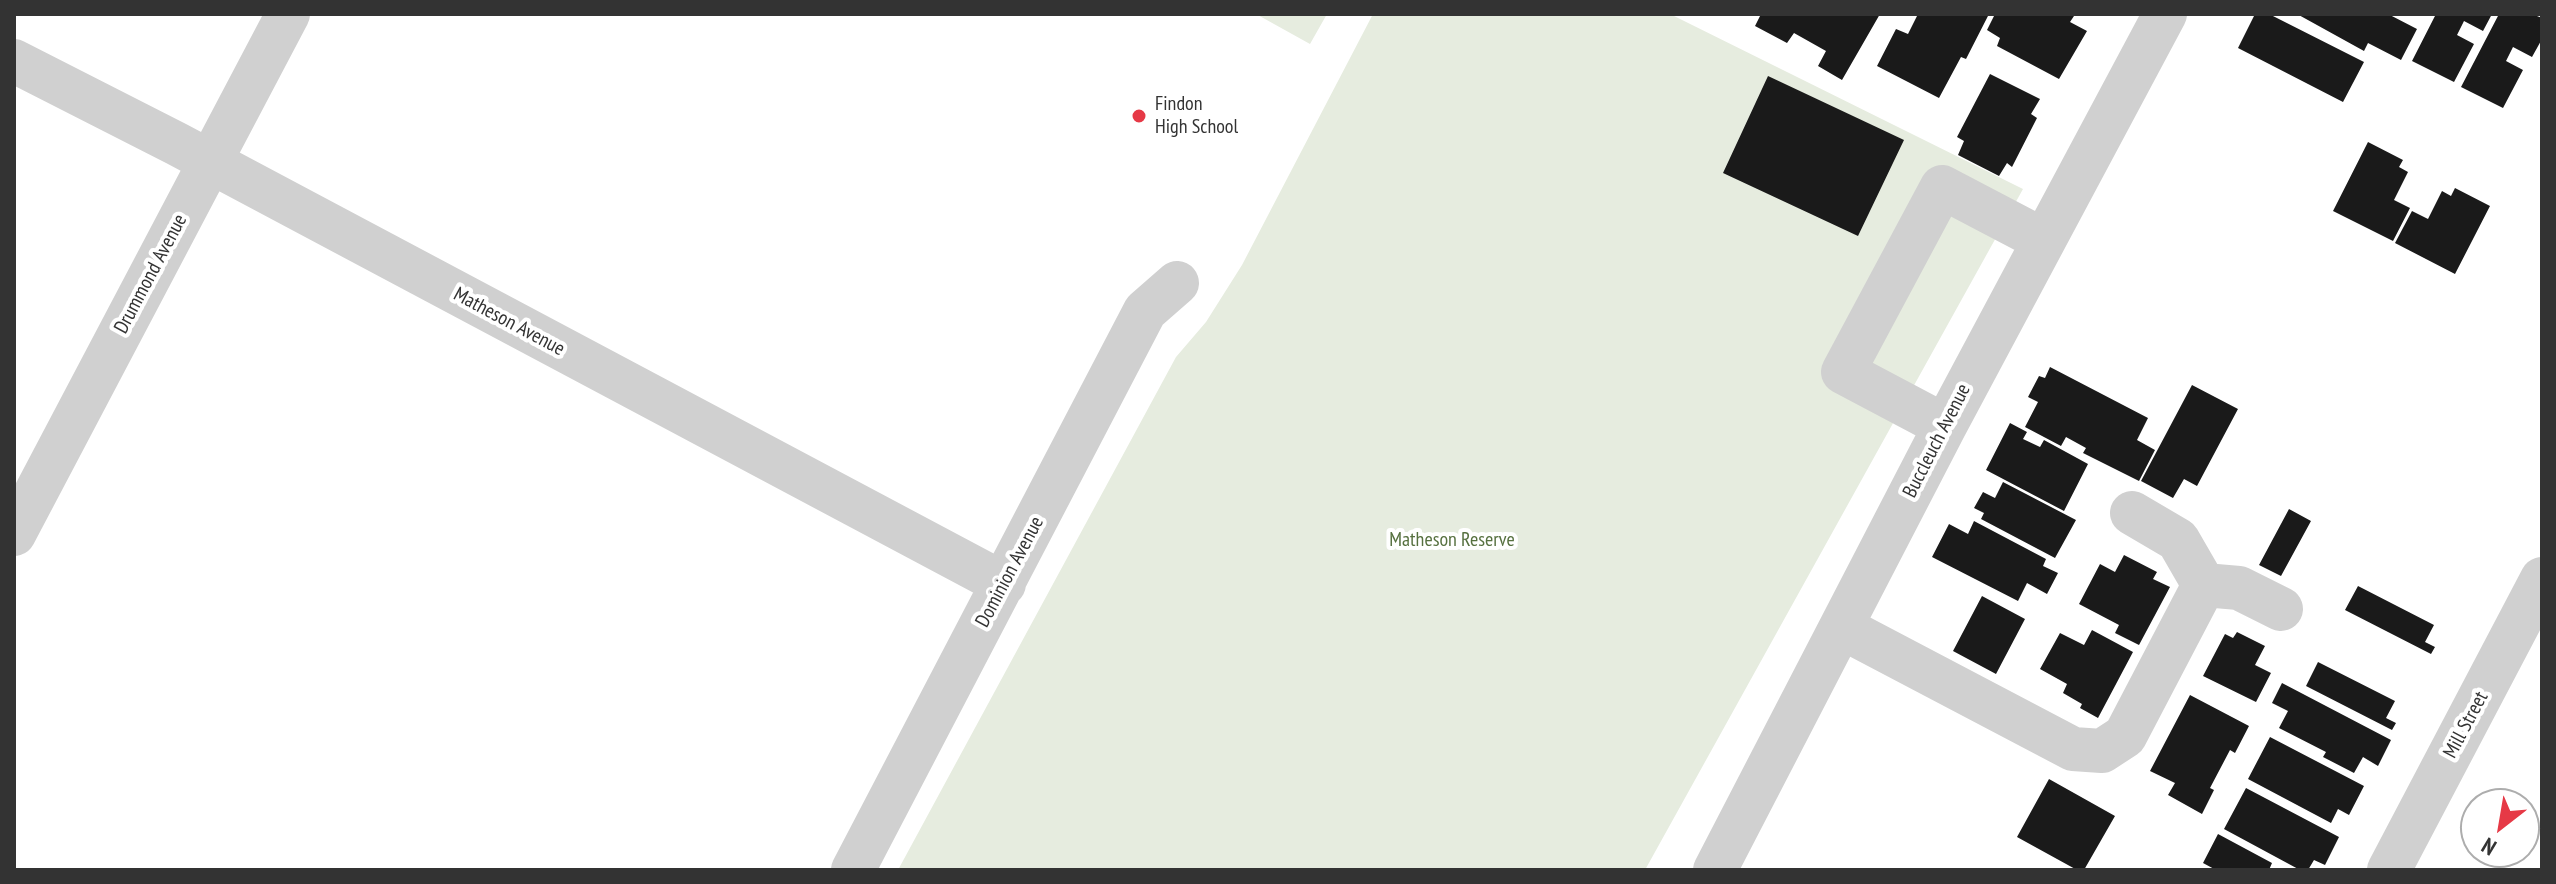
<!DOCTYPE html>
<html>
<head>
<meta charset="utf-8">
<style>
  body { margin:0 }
  #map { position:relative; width:2556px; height:884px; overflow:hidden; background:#fff; font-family:"PT Sans Narrow",sans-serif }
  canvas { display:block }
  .frame { position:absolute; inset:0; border:16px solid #333; pointer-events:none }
  .north { position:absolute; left:2460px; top:788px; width:80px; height:80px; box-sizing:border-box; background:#fff; border:2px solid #adadad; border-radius:50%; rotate:211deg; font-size:22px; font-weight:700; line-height:32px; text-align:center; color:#333 }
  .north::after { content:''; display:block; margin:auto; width:28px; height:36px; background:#e63946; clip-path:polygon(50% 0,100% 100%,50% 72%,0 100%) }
</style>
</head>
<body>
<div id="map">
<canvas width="2556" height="884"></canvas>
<div class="frame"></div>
<div class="north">N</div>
</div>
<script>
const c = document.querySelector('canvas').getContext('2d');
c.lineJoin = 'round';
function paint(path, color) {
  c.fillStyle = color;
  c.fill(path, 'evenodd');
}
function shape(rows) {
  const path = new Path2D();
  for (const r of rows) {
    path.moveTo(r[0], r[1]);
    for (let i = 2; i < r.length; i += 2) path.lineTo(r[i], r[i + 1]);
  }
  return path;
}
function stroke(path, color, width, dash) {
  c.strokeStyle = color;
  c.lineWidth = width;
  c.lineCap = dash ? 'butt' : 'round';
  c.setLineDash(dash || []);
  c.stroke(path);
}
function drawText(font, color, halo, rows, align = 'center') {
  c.font = font + ' "PT Sans Narrow",sans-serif';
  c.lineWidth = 8;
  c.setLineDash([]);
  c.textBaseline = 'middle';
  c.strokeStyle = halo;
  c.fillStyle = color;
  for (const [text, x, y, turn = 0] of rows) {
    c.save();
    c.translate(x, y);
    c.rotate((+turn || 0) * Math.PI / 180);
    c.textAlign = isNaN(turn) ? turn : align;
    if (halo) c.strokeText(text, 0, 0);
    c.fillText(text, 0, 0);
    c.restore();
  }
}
const green = shape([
  [1256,14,1327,14,1310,44],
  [1373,14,1670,14,2023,189,1645,870,898,870,1176,357,1206,322,1242,265]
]);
const building = shape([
  [1761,14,1880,14,1842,80,1818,66,1826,51,1794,33,1787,43,1755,26],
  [1918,14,1989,14,1966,59,1961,57,1939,98,1877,66,1896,29,1908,34],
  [1995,14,2070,14,2074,16,2070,22,2087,31,2059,79,1997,46,2000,38,1987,30],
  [2255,14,2269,14,2364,62,2343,102,2238,48],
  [2297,14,2388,14,2417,29,2401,60,2368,43,2364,51],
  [2436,14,2492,14,2483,31,2464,21,2457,35,2474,44,2454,82,2412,61],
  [2499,14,2538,14,2537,16,2542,18,2542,39,2532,57,2513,47,2506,61,2523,70,2503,108,2461,87],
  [1990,74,2040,99,2031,114,2037,118,2012,167,2007,163,1999,176,1958,155,1964,141,1957,137],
  [1768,76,1904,140,1858,236,1723,173],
  [2368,142,2403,160,2399,167,2408,172,2394,200,2410,208,2393,241,2333,211],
  [2455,188,2490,206,2455,274,2395,243,2412,211,2428,219,2442,191,2451,196],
  [2050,367,2148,418,2137,440,2155,450,2139,481,2083,453,2086,448,2066,437,2061,446,2025,427,2038,402,2028,397,2039,376,2045,378],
  [2192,385,2238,409,2197,486,2184,479,2173,498,2141,481],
  [2010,423,2027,432,2023,439,2040,447,2044,440,2088,464,2064,511,1986,470],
  [2003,482,2076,520,2055,558,1981,519,1984,513,1974,508,1983,492,1995,498],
  [2289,509,2311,521,2281,576,2259,565],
  [1974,521,2046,559,2043,566,2058,573,2047,594,2027,583,2018,601,1932,557,1949,524,1968,534],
  [2124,555,2157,572,2153,579,2170,587,2139,645,2115,633,2119,625,2079,604,2100,564,2115,572],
  [2358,586,2434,625,2425,642,2435,647,2431,654,2345,610],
  [1982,596,2025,619,1996,674,1953,651],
  [2092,630,2133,652,2098,718,2080,708,2082,704,2063,693,2067,684,2040,669,2060,633,2084,645],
  [2237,632,2265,646,2255,665,2271,673,2256,702,2203,676,2225,634,2233,638],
  [2318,662,2395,701,2386,718,2396,723,2392,730,2306,686],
  [2282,683,2391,740,2378,766,2363,757,2354,773,2323,757,2326,752,2279,728,2288,711,2272,703],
  [2190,695,2249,726,2235,753,2230,750,2210,788,2214,790,2202,814,2168,795,2175,783,2150,771],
  [2270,737,2364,786,2349,815,2338,809,2331,823,2248,779],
  [2049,779,2115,816,2084,870,2077,870,2017,837],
  [2246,788,2339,837,2325,865,2314,860,2308,870,2300,870,2224,829],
  [2218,834,2272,863,2269,870,2216,870,2203,863]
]);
const minor = shape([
  [14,61,177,144,1004,584],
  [1945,426,1843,372,1942,187,2043,240],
  [2132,513,2178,540,2204,585,2239,588,2281,609],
  [14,534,288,14],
  [1841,627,2073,749,2102,751,2125,736,2204,585],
  [853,870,1145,311,1177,283],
  [1715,870,1945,426,2165,14],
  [2389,870,2542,579]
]);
const markers = [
  [1139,116,8,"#e63946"]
];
const poiNames = [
  ["Findon",1155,104],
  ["High School",1155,127]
];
const streetNames = [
  ["Drummond Avenue",151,274,-62],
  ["Matheson Avenue",509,322,28],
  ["Buccleuch Avenue",1937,441,-63],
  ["Dominion Avenue",1010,572,-62],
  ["Mill Street",2466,725,-62]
];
const parkNames = [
  ["Matheson Reserve",1452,540]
];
paint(green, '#e6ecdf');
paint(building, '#1a1a1a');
stroke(minor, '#d0d0d0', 44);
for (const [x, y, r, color] of markers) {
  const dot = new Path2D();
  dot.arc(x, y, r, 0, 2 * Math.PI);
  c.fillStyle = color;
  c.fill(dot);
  stroke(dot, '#fff', 3);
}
drawText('20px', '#333', '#fff', poiNames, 'left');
drawText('20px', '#333', '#fff', streetNames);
drawText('20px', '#56703f', '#fff', parkNames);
</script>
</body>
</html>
